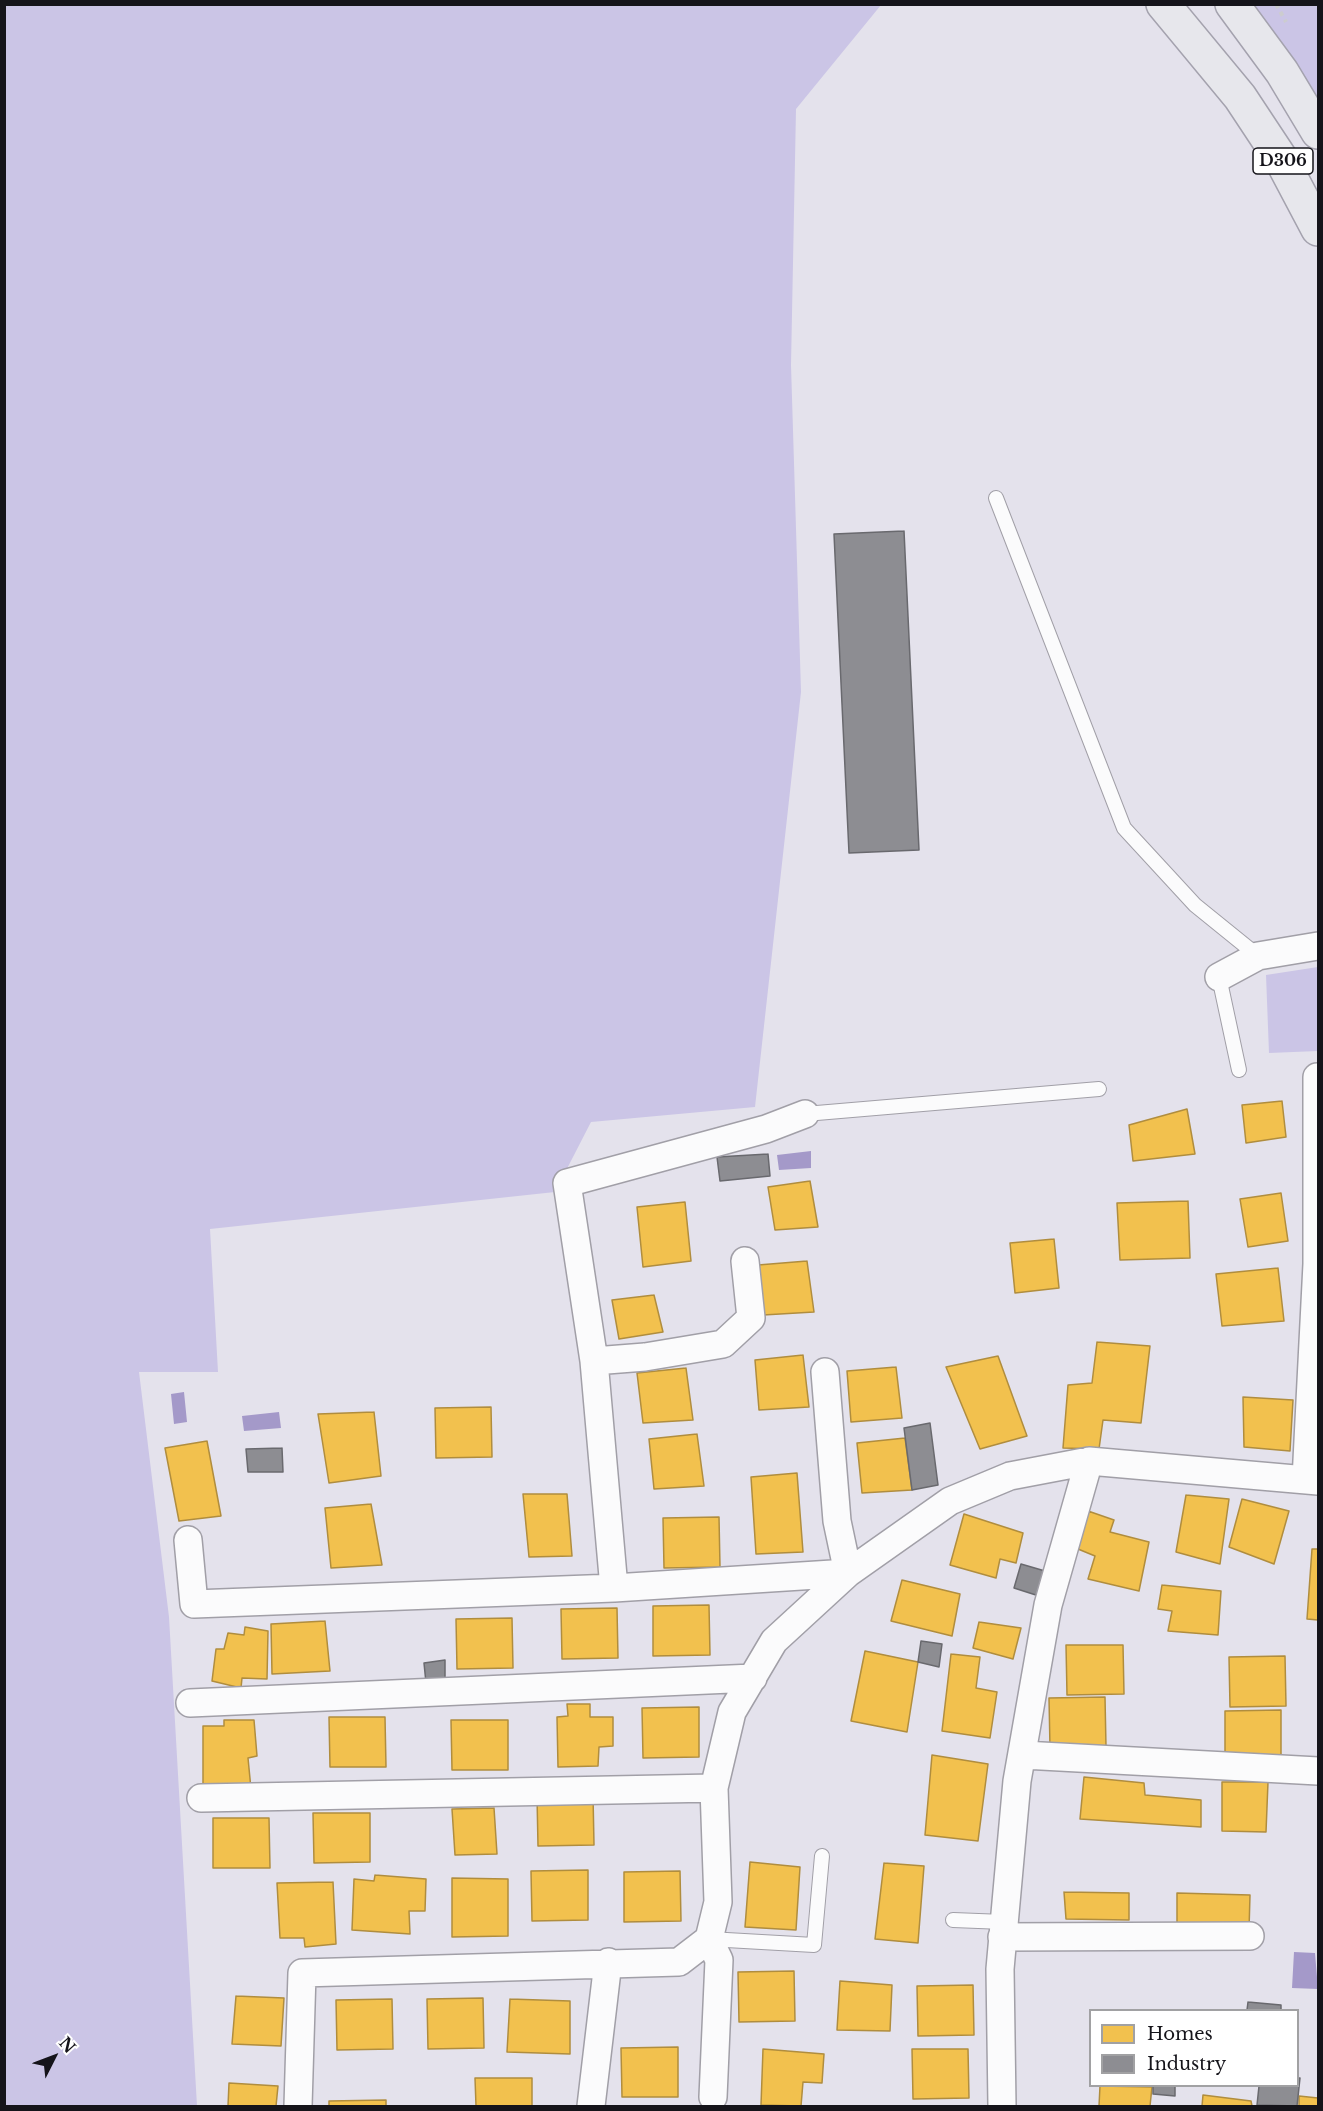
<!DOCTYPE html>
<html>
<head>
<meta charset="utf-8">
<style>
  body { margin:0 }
  #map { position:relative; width:1323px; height:2111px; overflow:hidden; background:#e4e2ec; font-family:"Libre Baskerville",serif }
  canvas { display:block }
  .frame { position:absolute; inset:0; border:6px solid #15141a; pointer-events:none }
  .legend { position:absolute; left:1089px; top:2009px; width:210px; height:78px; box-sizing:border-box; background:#fff; border:2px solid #a1a1a3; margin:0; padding:8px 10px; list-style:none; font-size:18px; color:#15141a }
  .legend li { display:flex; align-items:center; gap:12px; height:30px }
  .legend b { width:30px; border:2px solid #a1a1a3 }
  .north { position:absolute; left:24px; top:2027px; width:60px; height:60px; -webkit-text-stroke:4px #fff; paint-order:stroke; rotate:48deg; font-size:16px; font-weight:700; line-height:24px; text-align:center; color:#15141a }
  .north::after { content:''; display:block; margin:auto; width:21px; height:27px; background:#15141a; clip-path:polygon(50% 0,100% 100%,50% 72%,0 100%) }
</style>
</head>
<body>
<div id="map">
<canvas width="1323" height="2111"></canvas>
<div class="frame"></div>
<ul class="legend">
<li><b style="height:16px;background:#f2c14e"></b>Homes</li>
<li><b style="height:16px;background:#8d8d92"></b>Industry</li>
</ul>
<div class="north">N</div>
</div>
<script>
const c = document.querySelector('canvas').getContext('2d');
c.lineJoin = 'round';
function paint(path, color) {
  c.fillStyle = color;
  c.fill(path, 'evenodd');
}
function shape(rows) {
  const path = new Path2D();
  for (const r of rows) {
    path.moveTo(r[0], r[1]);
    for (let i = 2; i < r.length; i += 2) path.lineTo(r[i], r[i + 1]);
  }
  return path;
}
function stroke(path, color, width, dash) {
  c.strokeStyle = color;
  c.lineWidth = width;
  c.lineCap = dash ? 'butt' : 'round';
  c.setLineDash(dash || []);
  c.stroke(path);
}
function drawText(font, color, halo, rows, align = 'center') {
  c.font = font + ' "Libre Baskerville",serif';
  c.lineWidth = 6;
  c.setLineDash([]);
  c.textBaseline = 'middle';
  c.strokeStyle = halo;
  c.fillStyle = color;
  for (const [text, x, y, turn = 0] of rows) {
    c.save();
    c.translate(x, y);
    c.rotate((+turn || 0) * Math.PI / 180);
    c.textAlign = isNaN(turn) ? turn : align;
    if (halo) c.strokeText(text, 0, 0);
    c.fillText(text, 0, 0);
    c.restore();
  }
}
const green = shape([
  [5,5,881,5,796,109,791,365,801,692,755,1107,591,1122,555,1192,210,1229,218,1372,139,1372,169,1617,197,2106,5,2106],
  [1232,5,1318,5,1318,132],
  [1318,967,1318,1051,1269,1053,1266,975]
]);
const water = shape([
  [811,1151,811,1168,779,1170,777,1155],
  [184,1392,187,1422,174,1424,171,1394],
  [279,1412,281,1428,244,1431,242,1416],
  [1294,1952,1315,1953,1318,1989,1292,1988]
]);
const homes = shape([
  [1282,1101,1286,1137,1246,1143,1242,1105,1282,1101],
  [1187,1109,1195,1154,1133,1161,1129,1125,1187,1109],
  [810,1181,818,1227,775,1230,768,1187,810,1181],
  [1281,1193,1288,1241,1248,1247,1240,1199,1281,1193],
  [1188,1201,1190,1258,1120,1260,1117,1203,1188,1201],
  [685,1202,691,1261,643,1267,637,1207,685,1202],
  [1054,1239,1059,1288,1015,1293,1010,1243,1054,1239],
  [807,1261,814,1312,763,1315,758,1265,807,1261],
  [1278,1268,1284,1321,1222,1326,1216,1274,1278,1268],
  [654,1295,663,1332,619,1339,612,1300,654,1295],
  [1097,1342,1150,1346,1141,1423,1103,1420,1099,1449,1063,1448,1068,1385,1092,1383,1097,1342],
  [803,1355,809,1407,759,1410,755,1360,803,1355],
  [998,1356,1027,1436,980,1449,946,1367,998,1356],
  [896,1367,902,1418,851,1422,847,1371,896,1367],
  [686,1368,693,1420,643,1423,637,1373,686,1368],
  [1243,1397,1293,1400,1290,1451,1244,1447,1243,1397],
  [491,1407,492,1457,436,1458,435,1408,491,1407],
  [374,1412,381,1476,329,1483,318,1414,374,1412],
  [697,1434,704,1486,654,1489,649,1439,697,1434],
  [905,1438,912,1490,862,1493,857,1443,905,1438],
  [207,1441,221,1516,179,1521,165,1448,207,1441],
  [797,1473,803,1552,756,1554,751,1477,797,1473],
  [523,1494,567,1494,572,1556,529,1557,523,1494],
  [1186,1495,1229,1499,1220,1564,1176,1552,1186,1495],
  [1242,1499,1289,1511,1274,1564,1229,1547,1242,1499],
  [371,1504,382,1565,331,1568,325,1508,371,1504],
  [1088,1511,1114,1520,1110,1532,1149,1542,1139,1591,1088,1579,1095,1556,1078,1549,1088,1511],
  [964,1514,1023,1533,1016,1563,1000,1559,996,1578,950,1565,964,1514],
  [719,1517,720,1567,664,1568,663,1518,719,1517],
  [1312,1549,1318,1549,1318,1620,1307,1619,1312,1549],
  [902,1580,960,1594,952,1636,891,1621,902,1580],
  [1162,1585,1221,1591,1218,1635,1168,1631,1172,1611,1158,1609,1162,1585],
  [709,1605,710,1655,653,1656,653,1606,709,1605],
  [617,1608,618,1658,562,1659,561,1609,617,1608],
  [512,1618,513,1668,457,1669,456,1619,512,1618],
  [325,1621,330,1671,272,1674,271,1624,325,1621],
  [979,1622,1021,1628,1013,1659,973,1648,979,1622],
  [245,1627,268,1631,267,1679,242,1678,241,1688,212,1681,216,1649,224,1649,228,1633,244,1635,245,1627],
  [1066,1645,1123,1645,1124,1694,1067,1695,1066,1645],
  [865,1651,918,1662,907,1732,851,1721,865,1651],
  [951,1654,980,1657,976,1688,997,1692,990,1738,942,1731,951,1654],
  [1285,1656,1286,1706,1230,1707,1229,1657,1285,1656],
  [1105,1697,1106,1747,1050,1748,1049,1698,1105,1697],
  [567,1704,590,1704,590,1717,613,1717,613,1746,599,1747,598,1766,558,1767,557,1717,568,1716,567,1704],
  [699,1707,699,1757,643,1758,642,1708,699,1707],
  [1281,1710,1281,1760,1225,1761,1225,1711,1281,1710],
  [329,1717,385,1717,386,1767,330,1767,329,1717],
  [224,1720,254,1720,257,1756,248,1758,251,1789,203,1789,203,1726,224,1726,224,1720],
  [451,1720,508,1720,508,1770,452,1770,451,1720],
  [932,1755,988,1764,978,1841,925,1835,932,1755],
  [1084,1777,1144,1783,1145,1795,1201,1800,1201,1827,1080,1819,1084,1777],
  [1222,1782,1268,1782,1266,1832,1222,1831,1222,1782],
  [593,1795,594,1845,538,1846,537,1796,593,1795],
  [494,1808,497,1854,455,1855,452,1809,494,1808],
  [313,1813,370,1813,370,1862,314,1863,313,1813],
  [213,1818,269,1818,270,1868,213,1868,213,1818],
  [750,1862,800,1867,796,1930,745,1927,750,1862],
  [884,1863,924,1866,918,1943,875,1939,884,1863],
  [588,1870,588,1920,532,1921,531,1871,588,1870],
  [680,1871,681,1921,624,1922,624,1872,680,1871],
  [375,1875,426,1879,425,1911,409,1911,410,1934,352,1930,354,1879,374,1881,375,1875],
  [452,1878,508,1879,508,1936,452,1937,452,1878],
  [333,1882,336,1944,305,1947,304,1938,280,1938,277,1883,333,1882],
  [1064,1892,1129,1893,1129,1920,1066,1919,1064,1892],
  [1177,1893,1250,1895,1249,1930,1177,1931,1177,1893],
  [794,1971,795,2021,739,2022,738,1972,794,1971],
  [840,1981,892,1985,890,2031,837,2030,840,1981],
  [973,1985,974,2035,918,2036,917,1986,973,1985],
  [236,1996,284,1998,281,2046,232,2044,236,1996],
  [483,1998,484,2048,428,2049,427,1999,483,1998],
  [392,1999,393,2049,337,2050,336,2000,392,1999],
  [510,1999,570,2001,570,2054,507,2052,510,1999],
  [678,2047,678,2097,622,2097,621,2048,678,2047],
  [763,2049,824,2054,822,2083,803,2082,801,2106,761,2105,763,2049],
  [912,2049,968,2049,969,2098,913,2099,912,2049],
  [475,2078,532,2078,532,2106,476,2106,475,2078],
  [229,2083,278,2086,276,2106,228,2106,229,2083],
  [1100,2086,1152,2087,1150,2106,1099,2106,1100,2086],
  [1203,2095,1251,2101,1252,2106,1202,2106,1203,2095],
  [1299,2096,1318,2098,1318,2106,1299,2106,1299,2096],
  [386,2100,386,2106,329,2106,329,2101,386,2100]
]);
const industry = shape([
  [904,531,919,850,849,853,834,534,904,531],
  [768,1154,770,1176,720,1181,717,1157,768,1154],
  [930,1423,938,1485,912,1490,904,1428,930,1423],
  [282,1448,283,1472,248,1472,246,1449,282,1448],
  [1021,1564,1045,1571,1039,1596,1014,1588,1021,1564],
  [921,1641,942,1644,939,1667,918,1662,921,1641],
  [445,1660,445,1681,426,1683,424,1663,445,1660],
  [1248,2002,1281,2005,1281,2010,1247,2010,1248,2002],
  [1298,2078,1300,2078,1297,2106,1257,2105,1259,2086,1298,2086,1298,2078],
  [1153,2086,1175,2086,1175,2096,1153,2094,1153,2086]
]);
const path = shape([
  [1276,4,1286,22]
]);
const lane = shape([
  [996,498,1124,828,1195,905,1258,956],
  [1219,977,1239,1070],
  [805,1114,1099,1089],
  [953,1920,1004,1922],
  [709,1939,814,1945,822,1856]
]);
const street = shape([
  [1219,977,1258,956,1318,946],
  [594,1361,567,1183,766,1129,805,1114],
  [1306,1480,1317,1264,1317,1077],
  [188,1540,194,1604,614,1588,848,1573,837,1521,825,1372],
  [614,1588,594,1361,645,1357,723,1344,751,1318,745,1261],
  [190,1703,753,1678],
  [1023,1755,1318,1771],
  [201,1798,714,1788],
  [1002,1937,1250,1936],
  [709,1939,719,1960,713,2097],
  [298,2106,302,1973,679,1962,709,1939,718,1902,714,1788,732,1712,774,1641,848,1573,950,1501,1010,1476,1089,1461],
  [591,2106,608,1962],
  [1002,2106,1000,1969,1017,1781,1048,1605,1089,1461,1318,1481]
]);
const primary = shape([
  [1163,4,1240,97,1281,159,1318,229],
  [1232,4,1282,72,1318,132]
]);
const shields = [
  [1283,161,60]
];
const shieldNames = [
  ["D306",1283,161]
];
paint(green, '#cbc5e6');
paint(water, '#a499c9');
paint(homes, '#f2c14e');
stroke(homes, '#b08d3e', 1.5);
paint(industry, '#8d8d92');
stroke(industry, '#69696e', 1.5);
stroke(lane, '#a19fa7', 16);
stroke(street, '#a19fa7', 30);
stroke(primary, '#a4a2ae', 36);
stroke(path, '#cccccf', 4, [4.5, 4.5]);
stroke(lane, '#fbfbfc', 14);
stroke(street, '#fbfbfc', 27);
stroke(primary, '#e7e7ec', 33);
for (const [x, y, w] of shields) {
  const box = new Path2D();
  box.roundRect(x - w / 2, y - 13, w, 26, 4.5);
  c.fillStyle = '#fff';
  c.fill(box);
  stroke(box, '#15141a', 1.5);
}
drawText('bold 16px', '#15141a', null, shieldNames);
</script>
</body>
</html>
